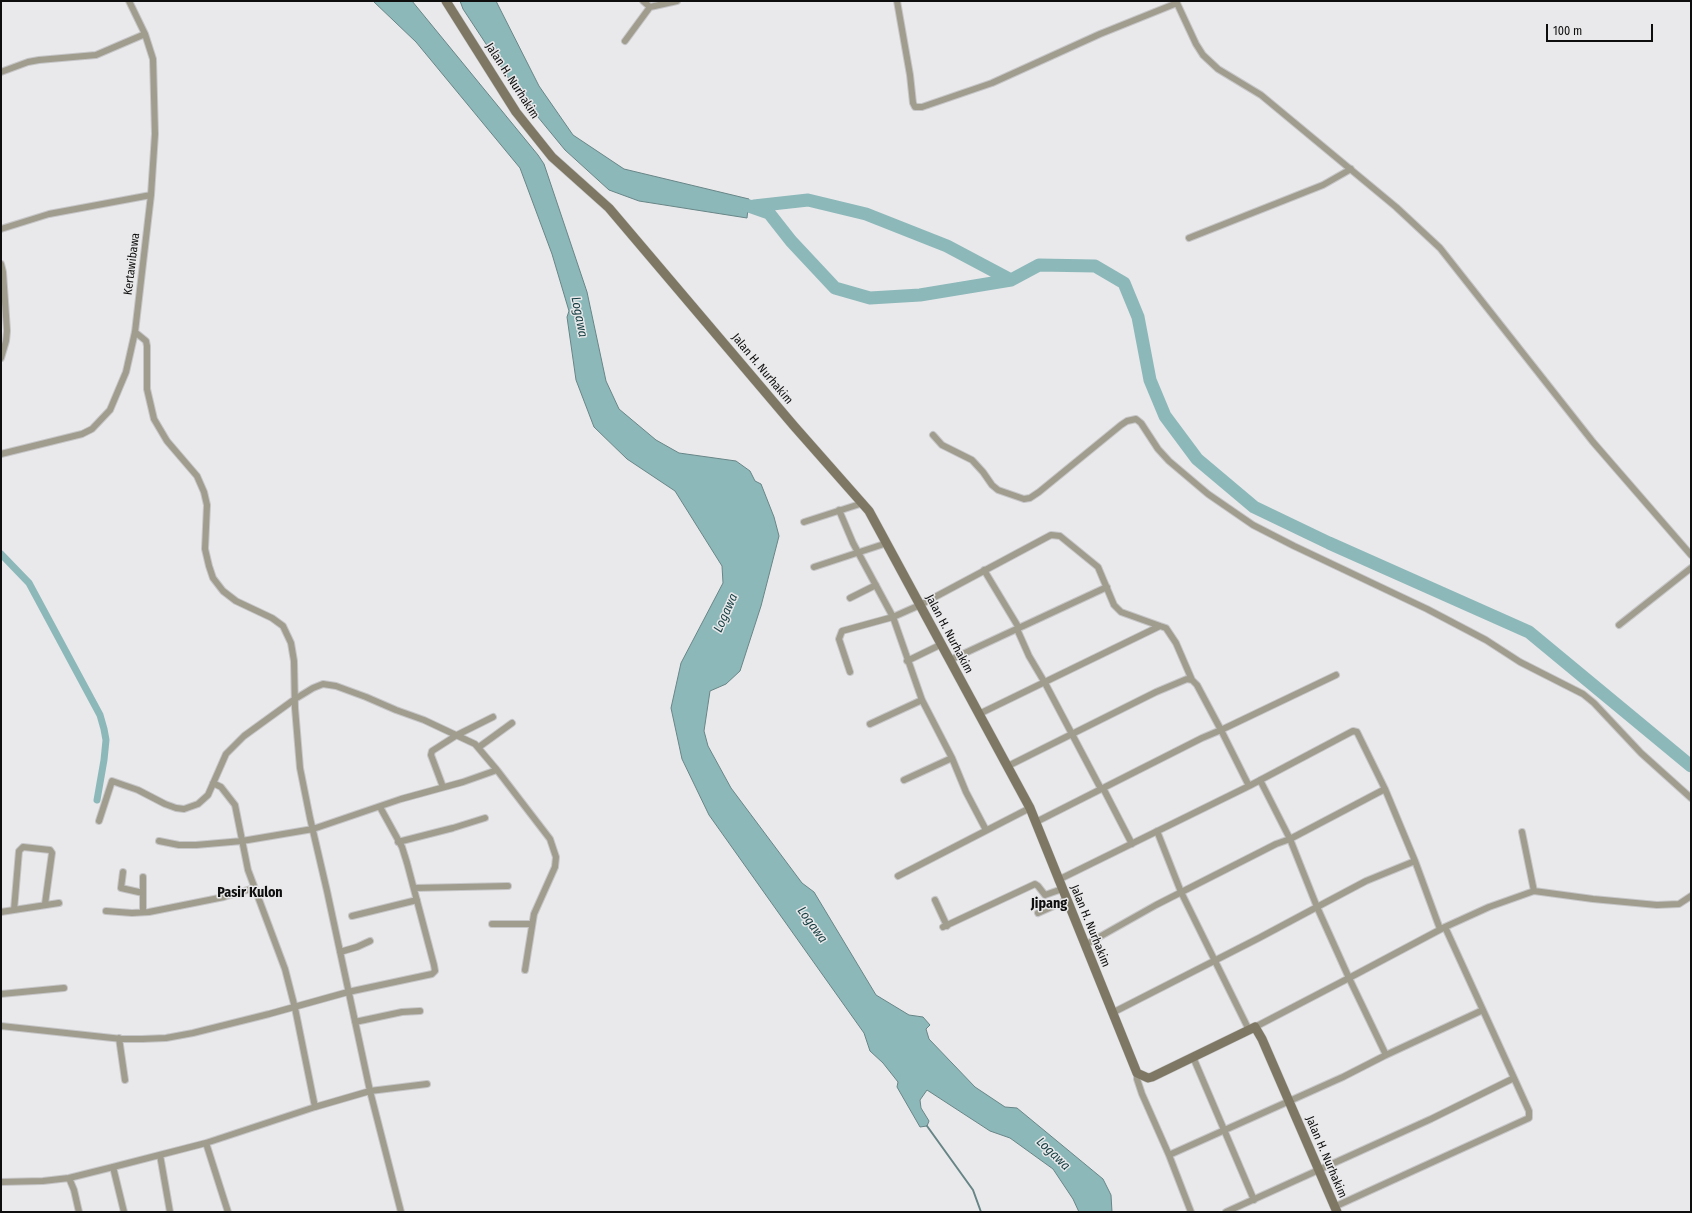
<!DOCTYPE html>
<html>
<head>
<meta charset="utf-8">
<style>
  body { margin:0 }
  #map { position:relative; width:1692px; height:1213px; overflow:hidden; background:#e9e9eb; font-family:"Fira Sans Condensed",sans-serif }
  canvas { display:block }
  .frame { position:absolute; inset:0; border:2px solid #0e0e0e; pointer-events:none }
  .scale { position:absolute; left:1546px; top:24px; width:107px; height:18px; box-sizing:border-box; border:2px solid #0e0e0e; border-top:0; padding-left:5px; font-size:12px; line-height:14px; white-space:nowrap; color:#0e0e0e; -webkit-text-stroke:3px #e9e9eb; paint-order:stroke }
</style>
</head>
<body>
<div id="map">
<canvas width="1692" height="1213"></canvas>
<div class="frame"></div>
<div class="scale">100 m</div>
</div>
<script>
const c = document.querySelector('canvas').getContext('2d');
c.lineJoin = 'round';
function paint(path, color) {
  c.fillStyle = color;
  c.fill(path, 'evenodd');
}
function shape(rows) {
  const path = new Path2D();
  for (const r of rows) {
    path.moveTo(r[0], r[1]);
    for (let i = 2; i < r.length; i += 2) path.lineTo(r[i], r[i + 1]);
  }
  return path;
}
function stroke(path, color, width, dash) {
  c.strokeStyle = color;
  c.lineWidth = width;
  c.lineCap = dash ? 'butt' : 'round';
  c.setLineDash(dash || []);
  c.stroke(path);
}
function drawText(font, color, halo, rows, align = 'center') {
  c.font = font + ' "Fira Sans Condensed",sans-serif';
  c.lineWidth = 3;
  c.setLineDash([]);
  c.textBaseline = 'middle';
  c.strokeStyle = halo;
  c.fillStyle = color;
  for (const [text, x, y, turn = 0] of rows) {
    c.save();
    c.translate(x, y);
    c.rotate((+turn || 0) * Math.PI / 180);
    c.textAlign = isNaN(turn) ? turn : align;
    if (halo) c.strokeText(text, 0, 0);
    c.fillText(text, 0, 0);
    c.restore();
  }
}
const water = shape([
  [373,1,412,1,538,155,544,164,587,292,606,381,619,409,656,440,679,453,736,461,750,471,755,481,761,484,774,517,779,536,761,606,740,671,726,684,710,691,704,731,708,746,731,788,802,883,814,892,876,995,909,1015,923,1017,930,1025,926,1029,929,1039,975,1087,1005,1107,1017,1108,1103,1179,1111,1195,1112,1212,1079,1212,1073,1199,1053,1169,1010,1138,990,1131,927,1090,920,1100,921,1108,929,1121,927,1126,920,1127,897,1087,898,1082,883,1063,870,1051,864,1033,709,815,682,759,671,708,681,663,723,583,722,566,675,491,627,459,594,427,576,380,567,317,569,311,552,254,520,168,416,42,373,1],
  [460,1,496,1,539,86,573,135,624,169,749,199,747,218,639,201,609,190,565,150,519,94,463,9,460,1]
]);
const stream = shape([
  [927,1126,973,1190,981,1212]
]);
const canal = shape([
  [1,554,29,583,100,715,104,729,106,740,104,760,97,800]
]);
const river = shape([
  [732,204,749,206,769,213,791,241,835,288,870,298,920,295,1011,280,1039,265,1095,266,1124,283,1138,317,1150,380,1165,416,1197,459,1254,507,1329,543,1529,632,1691,766],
  [754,206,808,200,866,214,947,246,1011,280]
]);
const street = shape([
  [643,1,650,7,677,1],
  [897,1,910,75,913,103,915,107,922,107,992,83,1100,34,1177,3],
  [1176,1,1196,44,1203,55,1218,69,1261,95,1396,207,1440,248,1593,442,1691,555],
  [625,41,650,7],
  [1,72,28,62,39,60,96,55,145,34],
  [1,229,49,214,151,195],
  [1189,238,1323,185,1351,169],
  [1,264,3,272,7,331,6,341,1,358],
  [135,332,146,341,147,346,147,389,154,419,167,441,197,476,204,492,207,505,205,549,209,566,213,578,223,591,236,601,272,618,283,626,291,643,294,661,295,708,300,768,310,818,327,891,370,1091,427,1084],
  [933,435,942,445,972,460,983,472,992,485,998,490,1024,499,1030,498,1039,492,1121,425,1127,421,1136,419,1141,423,1158,449,1169,461,1208,494,1253,525,1294,546,1427,609,1486,640,1520,662,1583,694,1594,703,1641,753,1691,798],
  [1,454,82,434,92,429,110,410,126,372,135,332,151,195,155,134,153,59,145,34,129,1],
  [839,510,853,543,893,617,922,700,952,758,966,792,986,830],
  [804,522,863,503],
  [814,567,887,543],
  [984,570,1019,628],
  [850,598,876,585],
  [1619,625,1691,568],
  [1160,626,1166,628,1176,643,1192,680],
  [1017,629,1029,656,1045,683,1101,789],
  [950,660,1107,587],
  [907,661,942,644],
  [850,672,839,639,842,631,893,617,920,605,1051,535,1060,536,1098,567,1114,605,1121,612,1160,626,979,714],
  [870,724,922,700],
  [479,747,512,723],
  [1008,766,1156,692,1187,679,1192,680,1197,685,1221,730,1336,675],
  [904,780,952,758],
  [1260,780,1290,839,1385,789,1415,861],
  [213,783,221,787,235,805,248,870,285,969,295,1008,315,1107],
  [443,787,431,755,432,751,457,735,493,717],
  [1103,788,1132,844],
  [99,821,112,781,138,790,165,804,176,808,184,809,198,804,208,795,226,754,244,736,295,699,313,688,323,684,336,686,366,697,396,710,424,720,475,744,497,770,550,839,556,857,555,867,534,914,525,970],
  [1036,822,1202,738,1221,730,1249,786],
  [1157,831,1181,892,1249,1030],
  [1522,832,1534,891,1593,899,1657,905,1679,904,1691,896],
  [159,841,179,845,196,845,242,841,313,829,401,799,463,782,497,770],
  [398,842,453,828,485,818],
  [123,872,121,888,143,893],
  [898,876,1030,808],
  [1058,880,1249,786,1353,731,1357,732,1385,789],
  [414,888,508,886],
  [935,900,947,926],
  [14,910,19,851,23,847,50,850,52,853,45,904],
  [106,911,132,913,149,912,224,897,254,888],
  [1,912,59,903],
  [143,912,143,877],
  [1038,913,1067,900],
  [352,916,417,900],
  [492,924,532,924],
  [943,927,1035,884,1038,886,1045,895,1062,889],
  [1085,945,1156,905,1276,844,1290,839,1317,907,1366,881,1415,861,1440,929],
  [340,952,357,947,370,941],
  [1,994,64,988],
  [1112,1013,1259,938,1317,907,1349,978,1255,1027],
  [355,1022,402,1012,420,1011],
  [1,1026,122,1039,142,1039,166,1038,193,1033,269,1014,348,992,432,974,435,971,434,965,407,863,402,847,380,807],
  [119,1038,125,1080],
  [1386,1055,1483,1010],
  [1193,1057,1254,1200],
  [1137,1073,1137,1079,1142,1094,1169,1155,1191,1212],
  [206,1143,228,1212],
  [160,1155,170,1212],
  [1169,1155,1343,1077,1386,1055,1349,978,1445,927,1489,907,1534,891],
  [113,1167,124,1212],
  [69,1178,74,1190,79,1212],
  [1,1182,43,1181,69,1178,113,1167,206,1143,315,1107,370,1091,401,1212],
  [1334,1207,1529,1118,1529,1111,1514,1078],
  [1226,1212,1431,1119,1514,1078,1445,927]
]);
const secondary = shape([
  [446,1,516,112,552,157,609,208,794,426,869,511,1030,808,1137,1073,1148,1078,1152,1077,1255,1027,1262,1039,1337,1212]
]);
const streetNames = [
  ["Jalan H. Nurhakim",512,81,57],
  ["Kertawibawa",132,264,-83],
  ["Jalan H. Nurhakim",762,369,50],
  ["Jalan H. Nurhakim",949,634,62],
  ["Jalan H. Nurhakim",1090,926,68],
  ["Jalan H. Nurhakim",1326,1157,67]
];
const waterNames = [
  ["Logawa",579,317,79],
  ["Logawa",726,613,-66],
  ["Logawa",812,925,54],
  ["Logawa",1053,1154,44]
];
const quarterNames = [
  ["Pasir Kulon",250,893],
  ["Jipang",1049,904]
];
paint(water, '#8db8ba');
stroke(water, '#678586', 1);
stroke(stream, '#678586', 2);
stroke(canal, '#8db8ba', 7);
stroke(river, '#8db8ba', 13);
stroke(street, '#c6c6c8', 8);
stroke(secondary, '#c6c6c8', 10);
stroke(street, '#a09c8e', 6);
stroke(secondary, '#7d7763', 9);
drawText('12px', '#0e0e0e', '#e9e9eb', streetNames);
drawText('italic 13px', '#143d40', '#e9e9eb', waterNames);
drawText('bold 14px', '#0e0e0e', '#e9e9eb', quarterNames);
</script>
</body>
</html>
